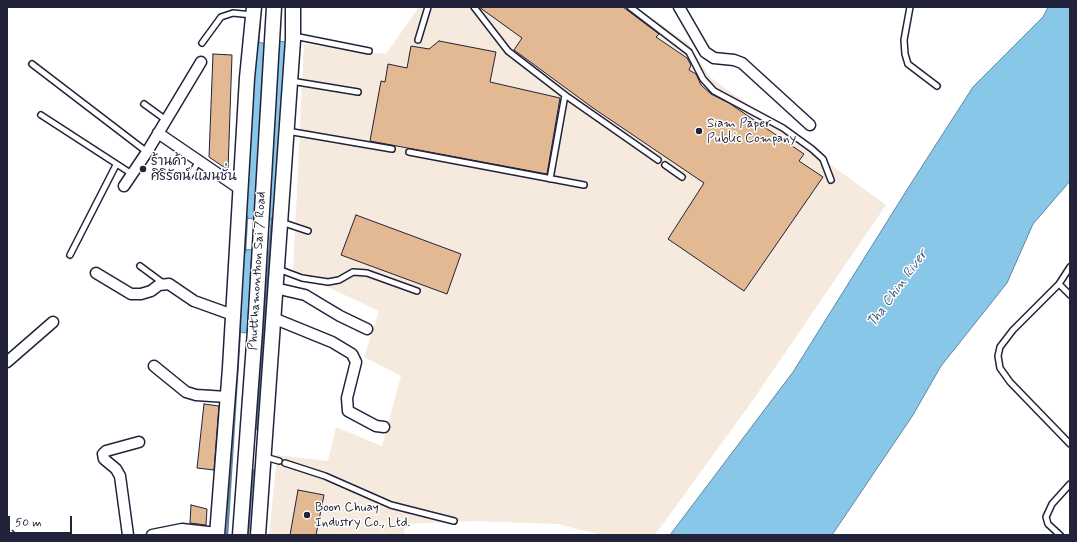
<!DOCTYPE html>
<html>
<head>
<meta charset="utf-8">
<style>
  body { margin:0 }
  #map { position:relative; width:1077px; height:542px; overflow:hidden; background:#fff; font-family:Mynerve,sans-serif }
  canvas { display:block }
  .frame { position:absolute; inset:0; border:8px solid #22223b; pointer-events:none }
  .scale { position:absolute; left:8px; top:516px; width:64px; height:18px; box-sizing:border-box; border:2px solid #22223b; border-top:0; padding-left:5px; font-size:12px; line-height:14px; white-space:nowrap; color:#22223b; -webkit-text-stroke:3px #fff; paint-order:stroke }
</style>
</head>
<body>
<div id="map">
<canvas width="1077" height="542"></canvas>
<div class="frame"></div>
<div class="scale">50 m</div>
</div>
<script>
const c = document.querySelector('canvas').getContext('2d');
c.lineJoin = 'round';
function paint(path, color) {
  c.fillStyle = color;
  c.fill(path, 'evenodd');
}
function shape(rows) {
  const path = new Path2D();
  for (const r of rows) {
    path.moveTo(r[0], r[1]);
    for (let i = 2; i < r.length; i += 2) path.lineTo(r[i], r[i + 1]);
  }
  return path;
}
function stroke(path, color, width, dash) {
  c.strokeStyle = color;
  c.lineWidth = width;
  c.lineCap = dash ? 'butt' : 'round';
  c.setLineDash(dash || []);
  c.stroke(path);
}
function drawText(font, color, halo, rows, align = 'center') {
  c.font = font + ' Mynerve,"Playpen Sans Thai",sans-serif';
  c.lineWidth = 3;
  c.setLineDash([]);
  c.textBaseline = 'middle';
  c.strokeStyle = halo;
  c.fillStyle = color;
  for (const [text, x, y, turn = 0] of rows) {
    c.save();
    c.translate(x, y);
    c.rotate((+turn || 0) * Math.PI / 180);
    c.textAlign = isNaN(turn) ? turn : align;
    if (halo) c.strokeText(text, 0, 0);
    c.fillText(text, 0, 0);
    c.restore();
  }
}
const built = shape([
  [419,7,635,7,688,43,710,77,886,205,753,400,655,535,602,535,557,524,472,521,405,524,404,535,269,535,277,455,328,461,336,427,382,446,401,376,364,357,379,311,293,271,304,44,386,54]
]);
const water = shape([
  [1048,7,1070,7,1070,181,1033,224,1007,283,941,366,913,415,832,535,670,535,793,372,910,185,973,87,1043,17,1048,7],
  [279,41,286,42,276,219,273,220,268,220,279,41],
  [257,42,263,43,264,46,254,219,243,218,257,42],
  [241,249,252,250,247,333,236,332,241,249]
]);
const stream = shape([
  [258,44,260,19],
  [245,252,247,217],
  [256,429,272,218],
  [227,535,240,329],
  [248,535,253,470]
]);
const building = shape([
  [479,7,623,7,659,34,656,37,687,58,691,65,689,70,696,74,701,85,711,94,729,103,804,154,799,161,823,177,744,291,668,239,704,183,593,108,514,50,522,38,479,7],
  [439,41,496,52,490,82,560,98,547,174,370,141,381,81,385,82,388,64,407,68,411,46,429,49,439,41],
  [213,54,232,55,228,170,209,157,213,54],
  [356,215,461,254,447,294,341,255,356,215],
  [204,404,219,406,214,470,197,468,204,404],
  [298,490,324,495,316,535,290,535,298,490],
  [191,505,207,509,206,525,190,523,191,505]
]);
const path = shape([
  [7,533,11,529,17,535]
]);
const lane = shape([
  [474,7,508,51,565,95],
  [630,7,689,52,703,79,714,91,783,128,812,149,823,159,831,180],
  [910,7,904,40,905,54,908,64,937,86],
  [294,36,369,51],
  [418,40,428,7],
  [202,43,221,17,233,13,252,15],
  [32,64,147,152],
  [291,81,358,92],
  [144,104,166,120],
  [41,115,132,174],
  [287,131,392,149],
  [409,152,584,185],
  [665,165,682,177],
  [189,177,199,161],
  [550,179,565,95,658,160],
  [281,222,308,231],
  [70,255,116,165],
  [140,266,163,283],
  [278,269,302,278,328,282,339,280,353,272,367,273,417,291],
  [1059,284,1070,267],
  [1070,295,1059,284,1013,330,1000,347,998,356,1000,368,1010,382,1070,444],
  [265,457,279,461],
  [285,463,325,476,391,505,454,521],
  [1060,535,1048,524,1046,517,1052,504,1070,484]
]);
const street = shape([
  [679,7,705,52,714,58,734,60,742,63,810,125],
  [158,133,240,189],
  [124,186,147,152,201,62],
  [96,273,131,294,141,294,151,291,159,285,169,284,194,301,233,315],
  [275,288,305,295,340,316,367,329],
  [273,318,332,342,352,354,356,362,347,398,348,411,376,426,384,427],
  [7,362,53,322],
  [154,366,186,392,196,395,227,397],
  [128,535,120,476,116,469,104,459,103,454,106,451,139,442],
  [152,535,182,529,217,533]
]);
const secondary = shape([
  [217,535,230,368,247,78,254,7],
  [240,535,255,330,274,7],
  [258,535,293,40,293,7]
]);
const markers = [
  [699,131,4,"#22223b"],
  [143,169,4,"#22223b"],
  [307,515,4,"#22223b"]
];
const poiNames = [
  ["Siam Paper",707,124],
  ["Public Company",707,139],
  ["ร้านค้า",151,162],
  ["ศิริรัตน์ แมนชั่น",151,177],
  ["Boon Chuay",315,508],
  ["Industry Co., Ltd.",315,523]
];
const streetNames = [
  ["Phutthamonthon Sai 7 Road",258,271,-87]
];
const waterNames = [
  ["Tha Chin River",898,289,-54]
];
paint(built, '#f6eade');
paint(water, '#89c7e9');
stroke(water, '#6085a3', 1);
stroke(stream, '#6085a3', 2.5);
paint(building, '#e2b992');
stroke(building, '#22223b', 1);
stroke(lane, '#22223b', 8);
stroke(street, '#22223b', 13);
stroke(secondary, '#22223b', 17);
stroke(path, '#22223b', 1.5, [4, 3]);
stroke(lane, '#fff', 5);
stroke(street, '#fff', 10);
stroke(secondary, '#fff', 14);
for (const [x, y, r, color] of markers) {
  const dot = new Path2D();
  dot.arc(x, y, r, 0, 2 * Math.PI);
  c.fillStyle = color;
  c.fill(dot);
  stroke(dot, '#fff', 1.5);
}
drawText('13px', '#22223b', '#fff', poiNames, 'left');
drawText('13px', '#22223b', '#fff', streetNames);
drawText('italic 14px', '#465c78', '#fff', waterNames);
</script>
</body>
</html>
